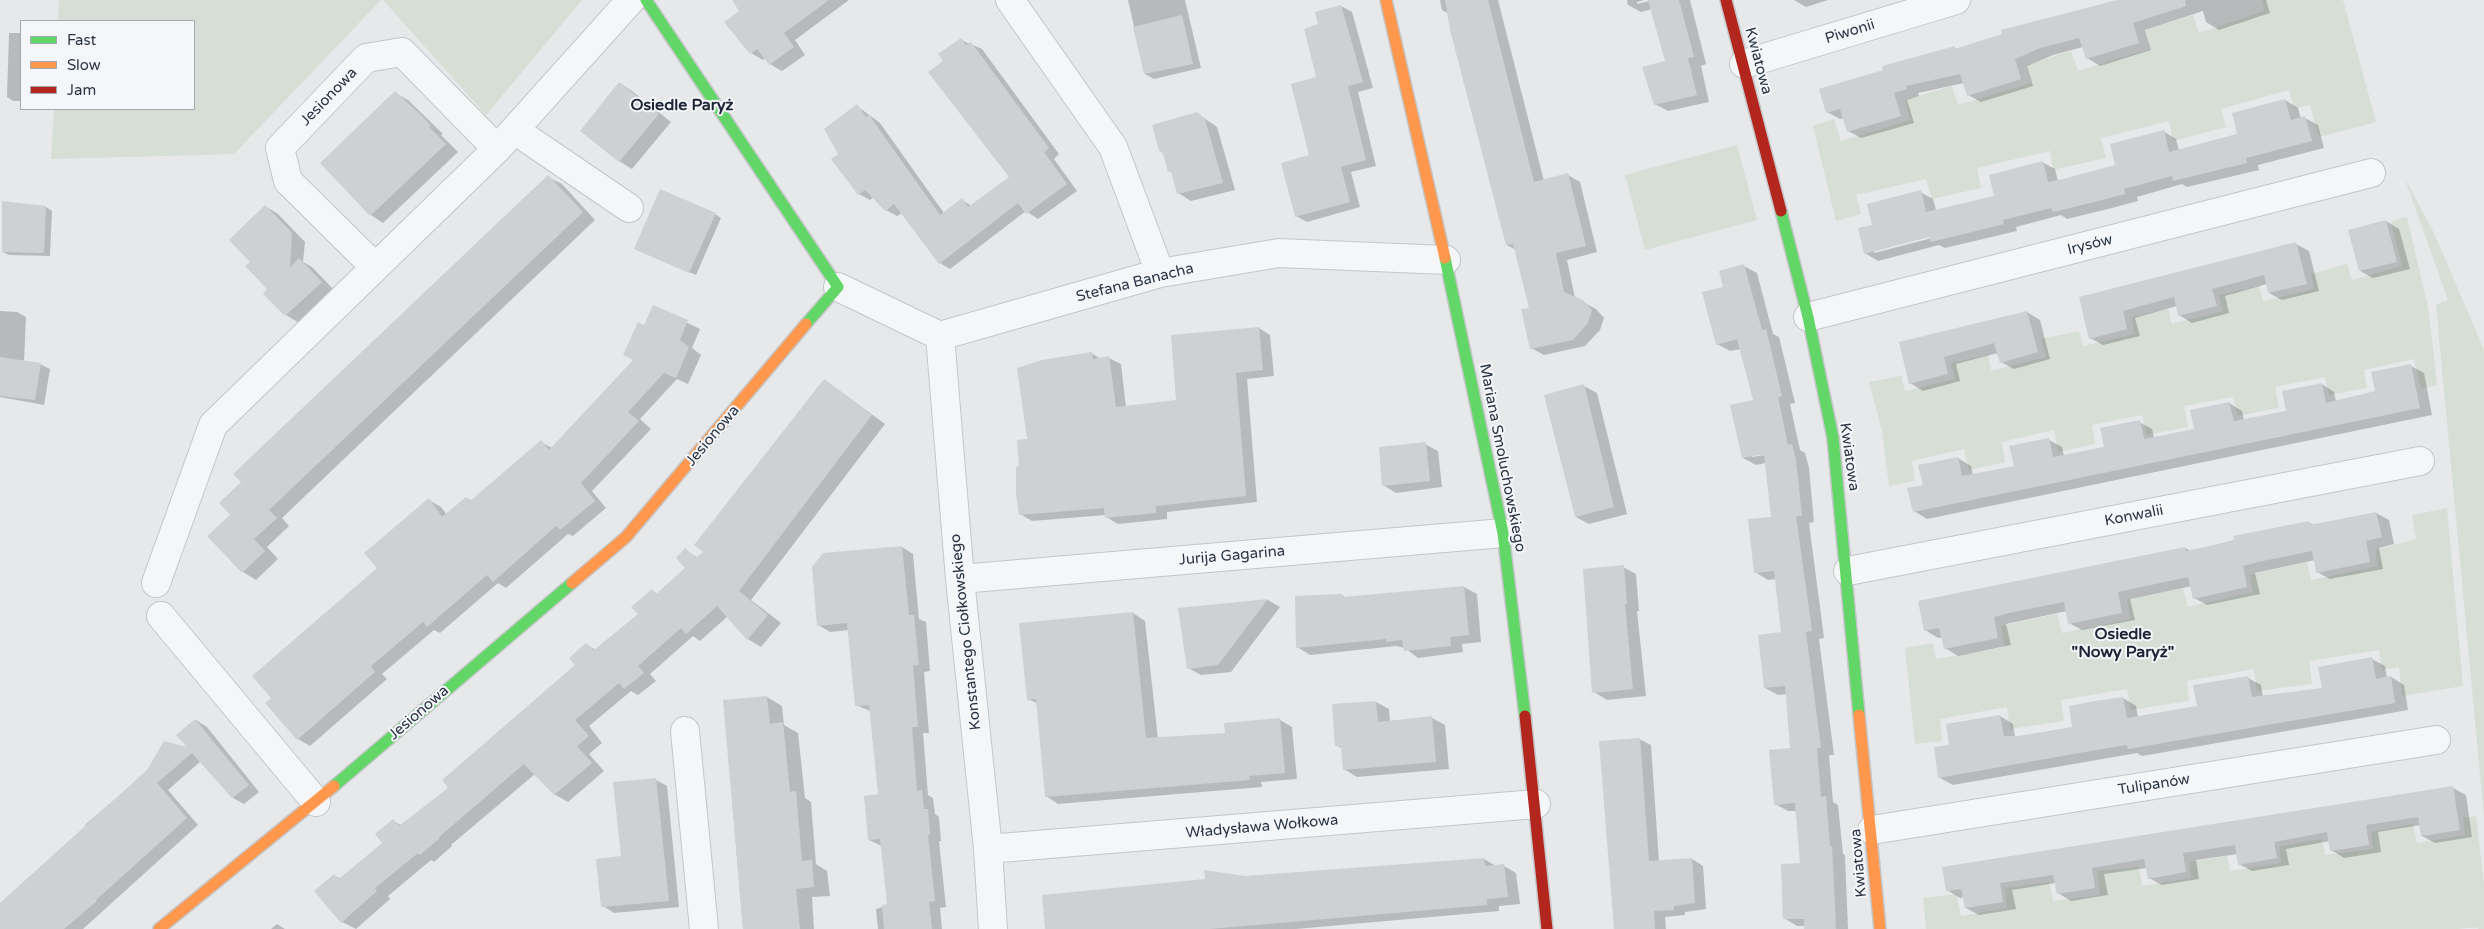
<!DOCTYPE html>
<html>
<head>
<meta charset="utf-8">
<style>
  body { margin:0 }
  #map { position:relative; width:2484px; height:929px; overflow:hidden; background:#e6e8ea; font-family:"Varela Round",sans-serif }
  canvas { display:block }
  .legend { position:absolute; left:20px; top:20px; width:175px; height:90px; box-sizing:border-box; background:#f4f6f9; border:1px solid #a4a8b1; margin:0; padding:6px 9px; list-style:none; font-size:15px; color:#2b3445 }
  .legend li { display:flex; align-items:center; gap:10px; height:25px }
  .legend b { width:25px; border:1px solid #a4a8b1 }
</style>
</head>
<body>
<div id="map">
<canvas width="2484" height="929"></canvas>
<ul class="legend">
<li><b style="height:6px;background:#63d668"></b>Fast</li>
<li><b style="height:6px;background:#ff974d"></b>Slow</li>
<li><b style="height:6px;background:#b3261e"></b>Jam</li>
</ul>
</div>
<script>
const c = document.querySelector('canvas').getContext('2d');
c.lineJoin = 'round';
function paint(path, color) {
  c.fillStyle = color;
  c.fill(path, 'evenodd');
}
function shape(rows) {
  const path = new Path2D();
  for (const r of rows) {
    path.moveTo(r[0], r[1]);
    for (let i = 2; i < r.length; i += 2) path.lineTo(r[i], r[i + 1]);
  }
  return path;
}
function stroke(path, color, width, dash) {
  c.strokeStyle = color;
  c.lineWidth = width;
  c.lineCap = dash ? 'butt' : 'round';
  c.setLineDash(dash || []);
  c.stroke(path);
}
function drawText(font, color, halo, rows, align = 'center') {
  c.font = font + ' "Varela Round",sans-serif';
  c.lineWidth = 4;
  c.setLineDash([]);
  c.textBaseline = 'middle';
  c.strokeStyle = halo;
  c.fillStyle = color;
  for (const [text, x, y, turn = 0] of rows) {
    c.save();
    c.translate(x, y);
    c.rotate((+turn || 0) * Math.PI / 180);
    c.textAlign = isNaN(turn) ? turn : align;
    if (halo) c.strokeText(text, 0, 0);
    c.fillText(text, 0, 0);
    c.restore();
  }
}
const green = shape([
  [59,0,381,0,234,154,51,159,54,109,194,109,194,21,58,21],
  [383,0,582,0,486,115],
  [2262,0,2343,0,2376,122,2319,137,2310,105,2294,109,2289,90,2221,109,2226,127,2173,141,2169,121,2101,138,2106,158,2053,170,2050,151,1977,168,1981,188,1932,199,1926,179,1856,195,1861,214,1836,221,1813,126,1834,119,1841,141,1910,120,1905,100,1952,86,1958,105,2031,83,2026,65,2071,51,2078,71,2150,49,2146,30,2193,15,2199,33,2264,11],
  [1737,145,1757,220,1645,250,1625,175],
  [2405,179,2434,233,2484,350,2484,817,2436,305,2448,300],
  [2407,217,2428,307,2437,385,2421,389,2414,359,2364,370,2367,388,2329,395,2325,377,2275,387,2279,408,2238,416,2233,397,2184,406,2188,427,2147,435,2142,415,2092,425,2095,444,2058,452,2054,430,2002,442,2005,462,1969,470,1964,449,1912,461,1915,481,1889,486,1882,431,1869,382,1901,376,1905,391,1955,379,1951,363,1988,355,1991,371,2046,357,2041,339,2079,331,2083,346,2134,334,2132,317,2168,309,2172,324,2223,311,2219,295,2259,286,2263,301,2314,289,2311,274,2347,264,2352,280,2402,266,2391,221],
  [2447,508,2463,686,2402,696,2399,667,2382,670,2379,650,2309,661,2312,684,2257,691,2254,669,2187,681,2189,701,2131,710,2127,689,2061,700,2064,721,2010,729,2007,707,1940,719,1942,741,1915,744,1905,648,1933,643,1936,659,2005,647,2001,626,2057,614,2062,633,2130,619,2127,599,2183,588,2188,607,2253,592,2250,575,2307,562,2311,580,2378,566,2375,550,2416,539,2412,515],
  [2476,816,2484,884,2484,929,2478,929,2477,927,2458,929,1926,929,1923,898,1956,894,1961,916,2007,908,2005,888,2049,882,2053,901,2100,895,2097,871,2139,867,2142,886,2191,878,2189,862,2227,856,2230,871,2281,863,2279,846,2322,839,2325,855,2373,849,2371,832,2413,824,2417,843,2465,835,2463,818]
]);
const shadow = shape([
  [752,0,849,0,795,40,805,55,782,71,770,64,765,58,763,60,751,53],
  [1125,0,1185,0,1201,68,1154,79,1145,74,1128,0],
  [1440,0,1498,0,1544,181,1568,175,1580,182,1597,252,1567,260,1575,298,1596,309,1604,318,1600,330,1585,346,1544,355,1531,348,1530,309,1516,250,1507,245,1449,14,1442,10],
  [1627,0,1644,0,1637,2,1637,4,1653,0,1690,0,1706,64,1701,66,1709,102,1668,111,1655,104,1666,62,1652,9,1641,12,1628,5],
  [1794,0,1828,0,1806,7],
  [2121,0,2266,0,2270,13,2219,30,2206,22,2203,11,2145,30,2151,50,2100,66,2087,58,2083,47,2053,55,2027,66,2033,86,1981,102,1968,95,1964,83,1918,93,1919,96,1907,100,1914,123,1861,138,1848,131,1845,118,1840,119,1827,112,1954,48,1957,49],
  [1341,6,1352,12,1373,88,1358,92,1376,166,1351,172,1360,207,1307,222,1296,216,1311,156,1320,25],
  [9,33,21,33,21,101,13,101,7,97],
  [961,40,982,49,1059,154,1054,159,1077,191,1038,219,1026,211,950,269,940,263,902,213,897,216,886,210,874,197,870,200,859,194,840,154,857,106,880,123,944,213,962,200,972,206,1011,178,945,62],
  [620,83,632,91,671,122,632,169,619,161],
  [395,93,408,100,443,134,441,135,458,152,383,223,371,215],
  [2285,100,2298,108,2301,119,2305,118,2318,125,2324,148,2258,165,2259,170,2187,187,2182,184,2137,197,2138,201,2112,208,2067,219,2061,215,2016,227,2017,231,1945,248,1939,245,1878,261,1865,253,1873,225,1920,192,1933,199,1936,210,1996,196,2042,162,2055,169,2058,181,2117,166,2163,131,2176,139,2179,150,2238,134],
  [1935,234,1936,237,1874,253,1874,250],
  [1197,113,1217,127,1235,190,1191,201,1178,193,1173,173,1169,171],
  [548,177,562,184,595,220,282,518,289,526,267,547,278,559,256,580,243,572,231,515,243,482],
  [265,206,278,214,305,242,303,262,312,267,334,290,299,323,286,315,265,294,269,289,252,263],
  [46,207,52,211,50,256,9,255,3,252],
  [715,214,721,218,696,275,642,252],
  [2386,221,2399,229,2410,269,2373,278,2360,271],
  [2296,244,2309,251,2319,291,2282,300,2269,293,2267,284,2225,296,2229,313,2192,323,2179,315,2177,306,2135,318,2140,336,2103,345,2090,338,2080,298],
  [1744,266,1757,273,1773,334,1779,337,1795,403,1790,404,1800,450,1805,453,1809,468,1814,522,1809,523,1824,638,1819,639,1834,755,1829,755,1833,802,1838,805,1843,854,1845,855,1848,929,1805,929,1805,926,1797,926,1784,918,1801,864,1797,811,1788,811,1775,804,1792,749,1787,694,1778,695,1765,688,1782,633,1776,579,1768,580,1755,572,1772,518,1766,463,1756,465,1743,458,1755,401,1741,349,1730,351,1717,344,1725,287],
  [1770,454,1752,457,1752,455],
  [654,307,700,329,692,348,701,355,688,384,677,379,640,419,651,429,592,491,606,508,573,536,568,534,506,588,498,583,440,633,434,630,382,674,387,679,310,746,298,739,378,568,429,500,441,507,447,515,467,498,472,501,541,442,552,448,634,360],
  [0,311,17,312,26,317,24,362,40,364,50,369,44,405,0,397],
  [2027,312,2040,320,2050,359,2014,369,2001,362,1998,353,1956,364,1960,381,1923,391,1910,383,1900,343],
  [1259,328,1270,335,1274,376,1247,379,1257,502,1167,512,1167,519,1118,524,1106,517,1106,515,1032,521,1020,514,1020,468,1029,440,1091,353,1101,359,1109,358,1121,364,1126,407,1178,401],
  [2411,366,2424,373,2432,415,1927,519,1914,511,1924,486,1958,458,1971,466,1973,475,2015,467,2049,440,2062,447,2064,456,2105,448,2139,422,2152,429,2154,438,2195,430,2229,403,2242,411,2244,420,2288,412,2322,384,2334,392,2336,402,2377,392],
  [825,380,885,424,751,600,781,623,761,647,748,639,728,616,700,641,693,636,650,674,656,681,638,695,631,691,589,726,602,743,589,754,604,771,568,802,554,794,535,774,451,845,452,846,434,862,431,860,388,896,390,899,356,929,342,922,334,875,341,879,383,843,393,821,401,825,450,788,576,666,587,645,596,650,639,614,652,591,658,594,686,568,685,550,698,558,705,552],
  [1584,386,1597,393,1627,514,1589,524,1576,517],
  [1425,444,1438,451,1442,487,1396,493,1383,485],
  [2376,513,2389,520,2394,544,2379,548,2383,569,2330,579,2317,572,2315,560,2255,573,2260,594,2207,605,2194,598,2192,586,2130,599,2135,620,2082,630,2069,623,2067,611,2006,624,2011,645,1958,656,1945,648,1943,637,1938,638,1925,630,2185,548,2191,551,2308,522,2314,525],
  [902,547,913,554,919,619,926,622,930,671,924,672,929,733,923,733,928,795,933,798,935,814,939,817,941,841,939,841,946,907,940,908,942,929,878,929,876,909,889,905,882,846,869,840,879,796,870,711,856,705,849,630,830,632,818,625],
  [1623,567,1636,574,1639,611,1637,611,1646,696,1607,700,1594,692],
  [1464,587,1477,594,1481,642,1462,644,1463,652,1418,658,1405,648,1396,646,1310,655,1297,647,1342,595,1346,598],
  [1268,600,1280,607,1231,672,1201,675,1188,668,1180,609],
  [1133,613,1145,621,1158,739,1226,734,1280,720,1292,727,1297,779,1261,782,1262,787,1058,804,1046,796,1038,704,1028,699],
  [2372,659,2385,666,2387,678,2391,677,2404,685,2408,710,2142,756,2137,753,1953,785,1940,778,1950,746,2000,716,2013,724,2015,737,2074,728,2123,698,2136,706,2138,718,2198,707,2248,678,2261,685,2263,697,2323,689],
  [767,697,782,706,784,725,798,733,805,798,811,802,816,864,827,871,830,896,812,897,814,929,743,929,732,798],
  [1376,702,1389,709,1390,722,1432,718,1445,725,1449,769,1357,777,1344,769,1343,749,1336,745],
  [196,720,207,727,259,792,244,804,233,798,201,761,168,790,198,825,83,929,0,929,0,909,88,827,85,825,148,771,190,749],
  [1639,739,1651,745,1659,862,1692,859,1703,866,1706,909,1685,912,1685,915,1665,917,1666,929,1616,929],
  [656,780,667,786,679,907,614,913,603,906],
  [2453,788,2466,795,2472,837,2435,843,2422,836,2421,825,2378,832,2381,852,2344,858,2331,850,2330,841,2286,849,2289,865,2252,871,2239,864,2238,854,2196,860,2199,879,2162,885,2149,878,2147,868,2104,874,2108,895,2071,901,2058,893,2056,883,2012,890,2016,909,1979,915,1966,908,1964,897,1960,898,1947,890],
  [1484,859,1496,866,1504,866,1516,873,1520,904,1499,906,1499,911,1296,929,1046,929,1245,878],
  [277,924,285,929,271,929]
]);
const building = shape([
  [732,0,829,0,784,33,794,47,769,65,757,49,750,54,724,22,739,11],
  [1445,0,1488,0,1534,182,1568,173,1586,246,1556,253,1564,292,1583,300,1592,310,1588,323,1573,340,1530,349,1521,309,1529,308,1513,244,1506,245,1450,30],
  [1648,0,1679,0,1694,57,1688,58,1697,95,1654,105,1642,67,1665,61],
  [2117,0,2185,0,2186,6,2133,23,2139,43,2086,59,2079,38,2040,48,2015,59,2021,79,1967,96,1960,74,1906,86,1907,89,1894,93,1901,116,1847,132,1840,109,1826,113,1819,89,1883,70,1882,66,1955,46,1955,49,2002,34,2001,30],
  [1341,5,1363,82,1348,86,1366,160,1341,167,1350,202,1295,217,1281,163,1309,155,1291,84,1316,77,1304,29,1318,24,1315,12],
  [1182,15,1193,64,1144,74,1133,27],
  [961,38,966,45,971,42,1049,148,1044,152,1067,184,1026,214,1018,203,939,264,894,204,885,211,865,190,858,195,831,159,838,154,824,129,857,104,866,117,869,115,940,215,962,198,968,207,1009,177,928,72,943,61,938,54],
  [619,82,659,114,619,162,580,131],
  [395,91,422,116,431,126,429,127,446,144,370,216,320,163],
  [2285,99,2291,120,2305,116,2312,141,2246,158,2247,163,2173,181,2172,176,2124,189,2125,194,2098,201,2053,212,2051,208,2003,220,2004,224,1931,242,1929,237,1864,254,1858,228,1872,225,1867,204,1921,190,1926,212,1994,196,1989,175,2043,161,2048,182,2063,179,2115,165,2110,144,2164,130,2169,152,2237,134,2232,113],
  [1197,112,1205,119,1223,183,1177,194,1171,171,1168,172,1163,153,1159,151,1152,125],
  [548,175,583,212,269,510,277,518,254,539,265,551,242,573,207,536,230,515,219,503,241,482,233,474],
  [660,189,716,213,689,273,634,249],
  [2,201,46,206,44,253,2,252],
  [265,205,292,233,290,268,299,258,322,282,285,316,263,294,267,289,245,266,250,262,229,240],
  [2386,220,2397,262,2359,271,2348,230],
  [2296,242,2307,284,2268,293,2264,275,2212,289,2217,306,2178,316,2174,297,2123,311,2127,329,2089,339,2079,297],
  [1744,264,1762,330,1766,329,1782,396,1778,397,1788,445,1792,444,1796,460,1802,516,1796,516,1812,631,1806,632,1821,748,1817,748,1821,797,1826,796,1830,846,1832,846,1836,929,1804,929,1804,919,1783,919,1781,864,1800,863,1795,803,1774,805,1769,750,1790,748,1785,686,1764,688,1758,635,1781,632,1774,571,1754,573,1748,519,1771,517,1764,454,1742,458,1730,405,1753,400,1737,339,1716,345,1702,292,1723,287,1719,271],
  [653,305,688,320,680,340,689,347,676,378,664,373,628,412,639,421,581,483,595,501,560,530,556,526,493,582,487,575,427,627,423,622,371,666,375,672,297,740,265,703,271,698,252,676,377,568,364,553,429,498,442,517,466,497,470,501,541,440,549,450,633,360,623,355,638,322,644,325],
  [2027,311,2038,352,2000,363,1994,343,1944,357,1948,374,1909,384,1899,342],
  [1259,327,1263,370,1236,373,1246,496,1156,506,1156,513,1105,518,1104,508,1019,515,1016,494,1016,467,1019,466,1017,440,1027,439,1017,368,1042,360,1092,352,1093,359,1109,356,1116,407,1176,400,1171,335],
  [0,357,41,363,35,400,0,396],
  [2411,364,2420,408,1913,512,1907,488,1923,485,1918,465,1958,457,1962,476,2014,466,2009,446,2049,438,2053,457,2104,447,2100,428,2140,420,2144,439,2194,429,2190,410,2229,402,2234,421,2286,411,2282,391,2322,383,2326,403,2375,391,2371,372],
  [824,379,872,415,739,591,768,615,747,640,717,606,686,634,681,628,638,666,644,673,624,689,619,683,575,720,589,736,577,746,592,763,554,795,524,764,439,837,440,838,420,855,418,853,375,888,377,891,341,923,314,891,334,874,339,879,382,843,375,834,393,819,399,826,448,788,442,780,575,665,569,658,586,643,594,650,638,614,631,607,652,589,656,594,685,568,676,558,685,548,696,558,703,552,694,545],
  [1584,384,1614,507,1575,517,1544,395],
  [1426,442,1430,481,1382,486,1379,447],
  [2376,512,2382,537,2366,541,2370,562,2316,573,2312,551,2258,562,2243,566,2247,587,2193,599,2188,577,2118,592,2122,613,2068,624,2064,602,2009,613,1994,617,1998,638,1944,649,1939,628,1924,631,1918,601,2185,547,2186,551,2234,541,2233,536,2309,521,2310,525],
  [902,546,909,615,914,615,919,665,913,666,918,727,912,727,917,791,922,790,924,809,928,809,930,835,928,835,935,901,929,902,932,929,884,929,882,905,887,904,880,839,868,840,864,796,878,794,869,705,855,706,847,623,817,626,812,567,823,553],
  [1624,565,1627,604,1625,604,1633,689,1592,693,1583,569],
  [1464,586,1469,635,1450,637,1451,646,1404,651,1402,640,1386,642,1386,639,1296,648,1295,596,1342,594,1343,597],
  [1268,599,1218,665,1187,669,1178,608],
  [1133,612,1146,738,1225,733,1224,723,1280,718,1285,773,1249,776,1250,780,1045,797,1036,699,1027,700,1019,623],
  [2372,657,2376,679,2391,676,2395,703,2128,749,2127,745,2079,753,1938,778,1934,747,1949,745,1946,724,2000,715,2004,736,2019,736,2072,727,2069,706,2095,701,2123,697,2127,718,2197,706,2193,685,2248,676,2252,697,2322,688,2318,667],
  [767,696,770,724,783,722,790,792,796,791,802,861,812,860,814,887,796,889,800,929,743,929,723,700],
  [1376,701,1378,722,1432,716,1436,762,1343,770,1341,746,1335,746,1332,704],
  [195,719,249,785,232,798,192,753,157,783,187,818,96,900,97,901,64,929,0,929,0,903,147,770,164,741,187,747,176,735],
  [1640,738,1649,861,1692,858,1695,903,1674,906,1674,910,1654,911,1655,929,1614,929,1599,741],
  [656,778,669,901,601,907,596,859,621,856,613,782],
  [2453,786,2460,830,2421,836,2418,817,2366,825,2369,845,2330,851,2327,832,2274,842,2277,858,2238,865,2235,845,2183,853,2186,872,2148,879,2144,859,2092,868,2095,888,2057,894,2053,875,2000,883,2003,902,1965,908,1961,889,1946,891,1942,867],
  [1484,858,1485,866,1504,864,1508,897,1487,899,1487,905,1209,929,1045,929,1042,895,1205,879,1204,870,1245,876]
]);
const street = shape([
  [1010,0,1113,147,1160,273],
  [1744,64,1956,0],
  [516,131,629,208],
  [375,267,288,181,280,148,366,58,402,52,497,149],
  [838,287,940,336,1160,273,1279,253,1446,260],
  [1808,317,2371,173],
  [940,336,960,579,988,849,993,929],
  [1848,571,2420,461],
  [960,579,1503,533],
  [156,583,213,425,497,149,631,0],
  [161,616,316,802],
  [685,731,704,929],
  [1872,830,2436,740],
  [988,849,1536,804]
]);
const fast = shape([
  [646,0,838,287,806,324],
  [1781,211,1808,317,1833,438,1859,715],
  [1445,258,1503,533,1525,716],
  [334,786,572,583]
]);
const slow = shape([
  [1386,0,1445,258],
  [572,583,626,537,806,324],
  [1859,715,1880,929],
  [159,929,334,786]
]);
const jam = shape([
  [1726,0,1781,211],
  [1525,716,1547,929]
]);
const streetNames = [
  ["Piwonii",1850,32,-17],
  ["Kwiatowa",1758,61,75],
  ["Jesionowa",329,97,-46],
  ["Irysów",2090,245,-14],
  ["Stefana Banacha",1135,283,-14],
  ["Jesionowa",713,436,-50],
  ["Kwiatowa",1849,457,82],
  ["Mariana Smoluchowskiego",1502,458,79],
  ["Konwalii",2134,516,-11],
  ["Jurija Gagarina",1232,556,-5],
  ["Konstantego Ciołkowskiego",966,632,-96],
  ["Jesionowa",419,713,-41],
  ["Tulipanów",2154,785,-9],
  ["Władysława Wołkowa",1262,827,-5],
  ["Kwiatowa",1859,863,-95]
];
const neighbourhoodNames = [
  ["Osiedle Paryż",682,106],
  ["Osiedle",2123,635],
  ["\"Nowy Paryż\"",2123,653]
];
paint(green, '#d6ded6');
paint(shadow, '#0003');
paint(building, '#ced0d3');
stroke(street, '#c4c6c8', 30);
stroke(fast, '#c4c6c8', 14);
stroke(slow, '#c4c6c8', 14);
stroke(jam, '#c4c6c8', 14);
stroke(street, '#f5f6f7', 28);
stroke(fast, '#63d668', 11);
stroke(slow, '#ff974d', 11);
stroke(jam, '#b3261e', 11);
drawText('15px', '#2b3445', '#f4f6f9', streetNames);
drawText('bold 16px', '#1d2536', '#f4f6f9', neighbourhoodNames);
</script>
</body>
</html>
